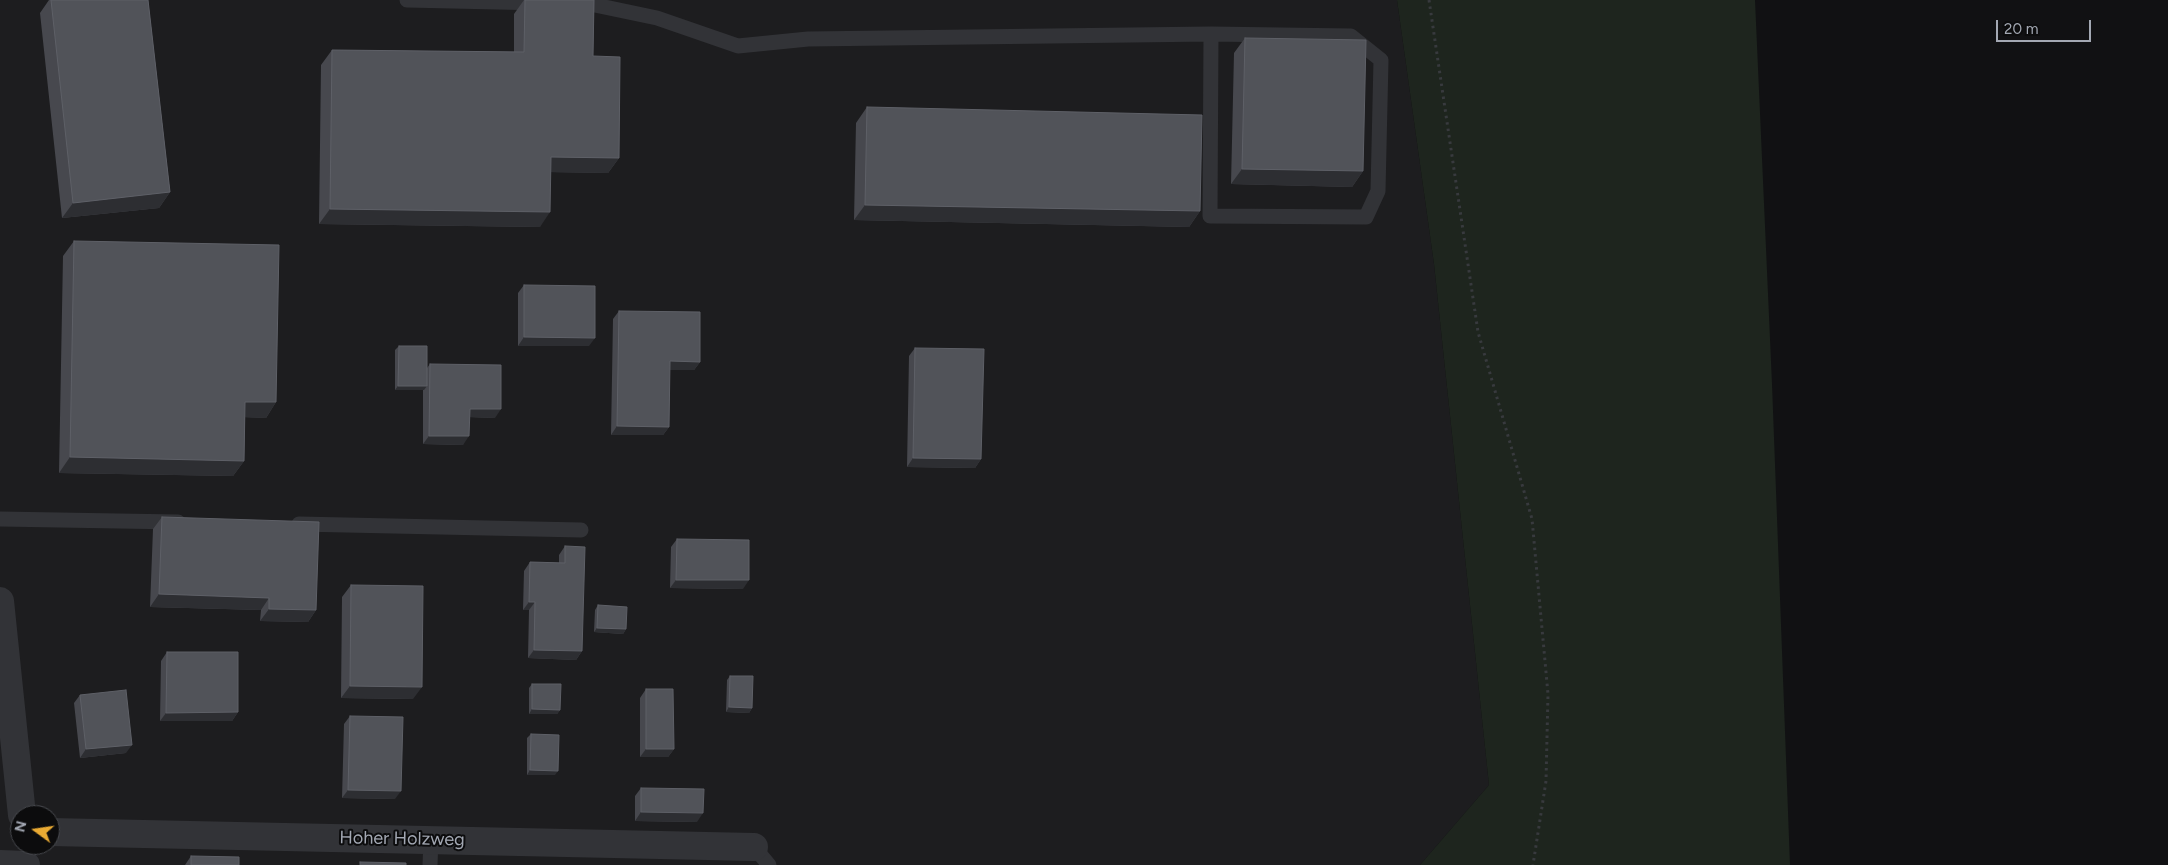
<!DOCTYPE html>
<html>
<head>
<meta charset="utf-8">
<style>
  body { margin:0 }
  #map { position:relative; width:2168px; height:865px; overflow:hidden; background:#111113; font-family:Figtree,sans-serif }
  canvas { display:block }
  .north { position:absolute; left:10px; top:805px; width:50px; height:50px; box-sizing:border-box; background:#0c0c0d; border:1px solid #484a4f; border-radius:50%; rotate:284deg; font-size:14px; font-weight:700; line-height:20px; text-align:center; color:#a3a8b3 }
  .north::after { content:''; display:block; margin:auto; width:18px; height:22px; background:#e9aa33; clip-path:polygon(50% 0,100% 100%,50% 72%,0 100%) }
  .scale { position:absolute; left:1996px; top:20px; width:95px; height:22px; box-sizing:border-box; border:2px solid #a3a8b3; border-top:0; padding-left:6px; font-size:15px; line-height:18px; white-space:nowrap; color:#a3a8b3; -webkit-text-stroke:4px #0c0c0d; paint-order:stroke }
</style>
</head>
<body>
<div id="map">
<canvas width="2168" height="865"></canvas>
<div class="north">N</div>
<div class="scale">20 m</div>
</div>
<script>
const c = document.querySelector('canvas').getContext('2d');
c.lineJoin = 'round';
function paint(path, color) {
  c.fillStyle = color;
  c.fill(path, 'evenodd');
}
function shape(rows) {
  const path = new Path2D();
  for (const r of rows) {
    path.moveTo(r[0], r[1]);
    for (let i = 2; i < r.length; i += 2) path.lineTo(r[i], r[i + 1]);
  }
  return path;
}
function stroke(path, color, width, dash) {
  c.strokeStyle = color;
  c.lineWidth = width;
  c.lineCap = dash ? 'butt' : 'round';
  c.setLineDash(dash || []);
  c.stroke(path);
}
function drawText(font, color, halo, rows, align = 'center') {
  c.font = font + ' Figtree,sans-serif';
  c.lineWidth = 4;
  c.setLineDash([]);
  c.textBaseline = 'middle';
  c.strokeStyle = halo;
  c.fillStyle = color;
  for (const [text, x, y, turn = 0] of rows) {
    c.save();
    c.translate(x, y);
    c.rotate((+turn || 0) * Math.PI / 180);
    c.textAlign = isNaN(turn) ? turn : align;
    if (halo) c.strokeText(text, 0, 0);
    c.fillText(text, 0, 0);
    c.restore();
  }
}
const built = shape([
  [0,0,1397,0,1434,264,1489,785,1420,865,0,865],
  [20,815,50,815,50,845,20,845]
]);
const green = shape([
  [1397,0,1755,0,1772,384,1790,865,1420,865,1489,785,1434,264]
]);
const path = shape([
  [1429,0,1478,332,1532,519,1548,694,1546,781,1533,865]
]);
const service = shape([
  [407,0,543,3],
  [573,4,590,4,657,18,738,46,808,39,1211,34,1351,36,1381,60,1378,191,1366,217,1210,216,1211,34],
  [0,519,178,522],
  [299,524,581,530],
  [754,847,769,865],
  [430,865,431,840]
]);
const minor = shape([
  [0,601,22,815],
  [50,832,754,847],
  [0,864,26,865]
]);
const wall = shape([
  [49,0,148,0,170,192,159,208,62,218,40,13],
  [524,0,594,0,593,56,619,158,608,173,551,172,540,227,319,224,321,65,332,50,514,52,514,14],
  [1245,38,1363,171,1352,187,1231,184,1234,53],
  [867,107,1200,211,1189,227,854,220,856,123],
  [74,241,276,402,266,418,245,417,244,461,233,476,59,473,63,256],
  [524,285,589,346,518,346,518,293],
  [619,311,700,362,694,370,669,370,669,427,663,435,611,435,613,319],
  [399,346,427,368,430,364,495,418,470,417,463,445,423,444,423,390,395,390,395,350],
  [915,348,981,459,975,468,907,467,909,356],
  [162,517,316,610,308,622,260,621,261,610,150,607,153,529],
  [677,539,743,589,670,588,671,547],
  [565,546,582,651,576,660,528,658,529,610,523,610,524,571,530,562,559,563,559,555],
  [351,585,413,699,341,698,342,597],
  [598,605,626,629,623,634,594,632,595,610],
  [167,652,238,712,232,721,160,721,161,661],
  [730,676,752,708,749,713,726,712,727,680],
  [532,684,560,710,557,714,529,714,529,688],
  [646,689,674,749,668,757,640,757,640,698],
  [80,695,126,753,80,758,74,703],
  [350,716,395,799,342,798,344,724],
  [531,734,555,775,527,775,527,738],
  [641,788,697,822,635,821,635,796],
  [191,856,239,865,185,865]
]);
const shadedWall = shape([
  [551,157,619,158,608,173,540,172],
  [1242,169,1363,171,1352,187,1231,184],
  [170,192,159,208,62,218,73,203],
  [865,205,1200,211,1189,227,854,220],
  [330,209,550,212,540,227,319,224],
  [524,337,595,338,589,346,518,346],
  [670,361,700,362,694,370,664,370],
  [398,386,427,386,424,390,395,390],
  [245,402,276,402,266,418,235,417],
  [470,409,501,409,495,418,464,417],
  [617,426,669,427,663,435,611,435],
  [429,436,469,436,463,445,423,444],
  [70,457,244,461,233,476,59,473],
  [913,458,981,459,975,468,907,467],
  [676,580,749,580,743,589,670,588],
  [159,594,269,598,261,610,150,607],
  [529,602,535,602,529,610,523,610],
  [269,609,316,610,308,622,260,621],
  [597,628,626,629,623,634,594,632],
  [534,650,582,651,576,660,528,658],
  [350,686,422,687,413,699,341,698],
  [729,707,752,708,749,713,726,712],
  [532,709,560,710,557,714,529,714],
  [238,712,232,721,160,721,166,713],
  [132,745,126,753,80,758,86,749],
  [646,749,674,749,668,757,640,757],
  [530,770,558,771,555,775,527,775],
  [348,790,401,791,395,799,342,798],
  [641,812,703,813,697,822,635,821]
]);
const building = shape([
  [51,0,148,0,170,192,73,203,51,0],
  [525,0,594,0,593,56,620,57,619,158,551,157,550,212,330,209,332,50,524,52,525,0],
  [1245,38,1366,40,1363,171,1242,169,1245,38],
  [867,107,1202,115,1200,211,865,205,867,107],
  [74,241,279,245,276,402,245,402,244,461,70,457,74,241],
  [524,285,595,286,595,338,524,337,524,285],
  [619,311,700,312,700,362,670,361,669,427,617,426,619,311],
  [399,346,427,346,427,386,398,386,399,346],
  [915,348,984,349,981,459,913,458,915,348],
  [430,364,501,365,501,409,470,409,469,436,429,436,430,364],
  [162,517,319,522,316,610,269,609,269,598,159,594,162,517],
  [677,539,749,540,749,580,676,580,677,539],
  [565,546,585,547,582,651,534,650,535,602,529,602,530,562,565,563,565,546],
  [351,585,423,586,422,687,350,686,351,585],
  [598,605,627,607,626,629,597,628,598,605],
  [167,652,238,652,238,712,166,713,167,652],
  [730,676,753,676,752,708,729,707,730,676],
  [532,684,561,684,560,710,532,709,532,684],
  [646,689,673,689,674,749,646,749,646,689],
  [126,690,132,745,86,749,80,695,126,690],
  [350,716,403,717,401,791,348,790,350,716],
  [531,734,559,735,558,771,530,770,531,734],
  [641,788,704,789,703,813,641,812,641,788],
  [191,856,239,857,239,865,191,865,191,856],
  [360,862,406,863,406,865,360,865,360,862]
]);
const streetNames = [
  ["Hoher Holzweg",402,839,1]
];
paint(built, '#1d1d1f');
paint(green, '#1e251e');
stroke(path, '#383a3e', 3, [2.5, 4]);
stroke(service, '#323337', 15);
stroke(minor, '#323337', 28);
paint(wall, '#47484e');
paint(shadedWall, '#2d2e32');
paint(building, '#515359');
stroke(building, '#5e6067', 1);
drawText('18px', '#a3a8b3', '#0c0c0d', streetNames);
</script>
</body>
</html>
